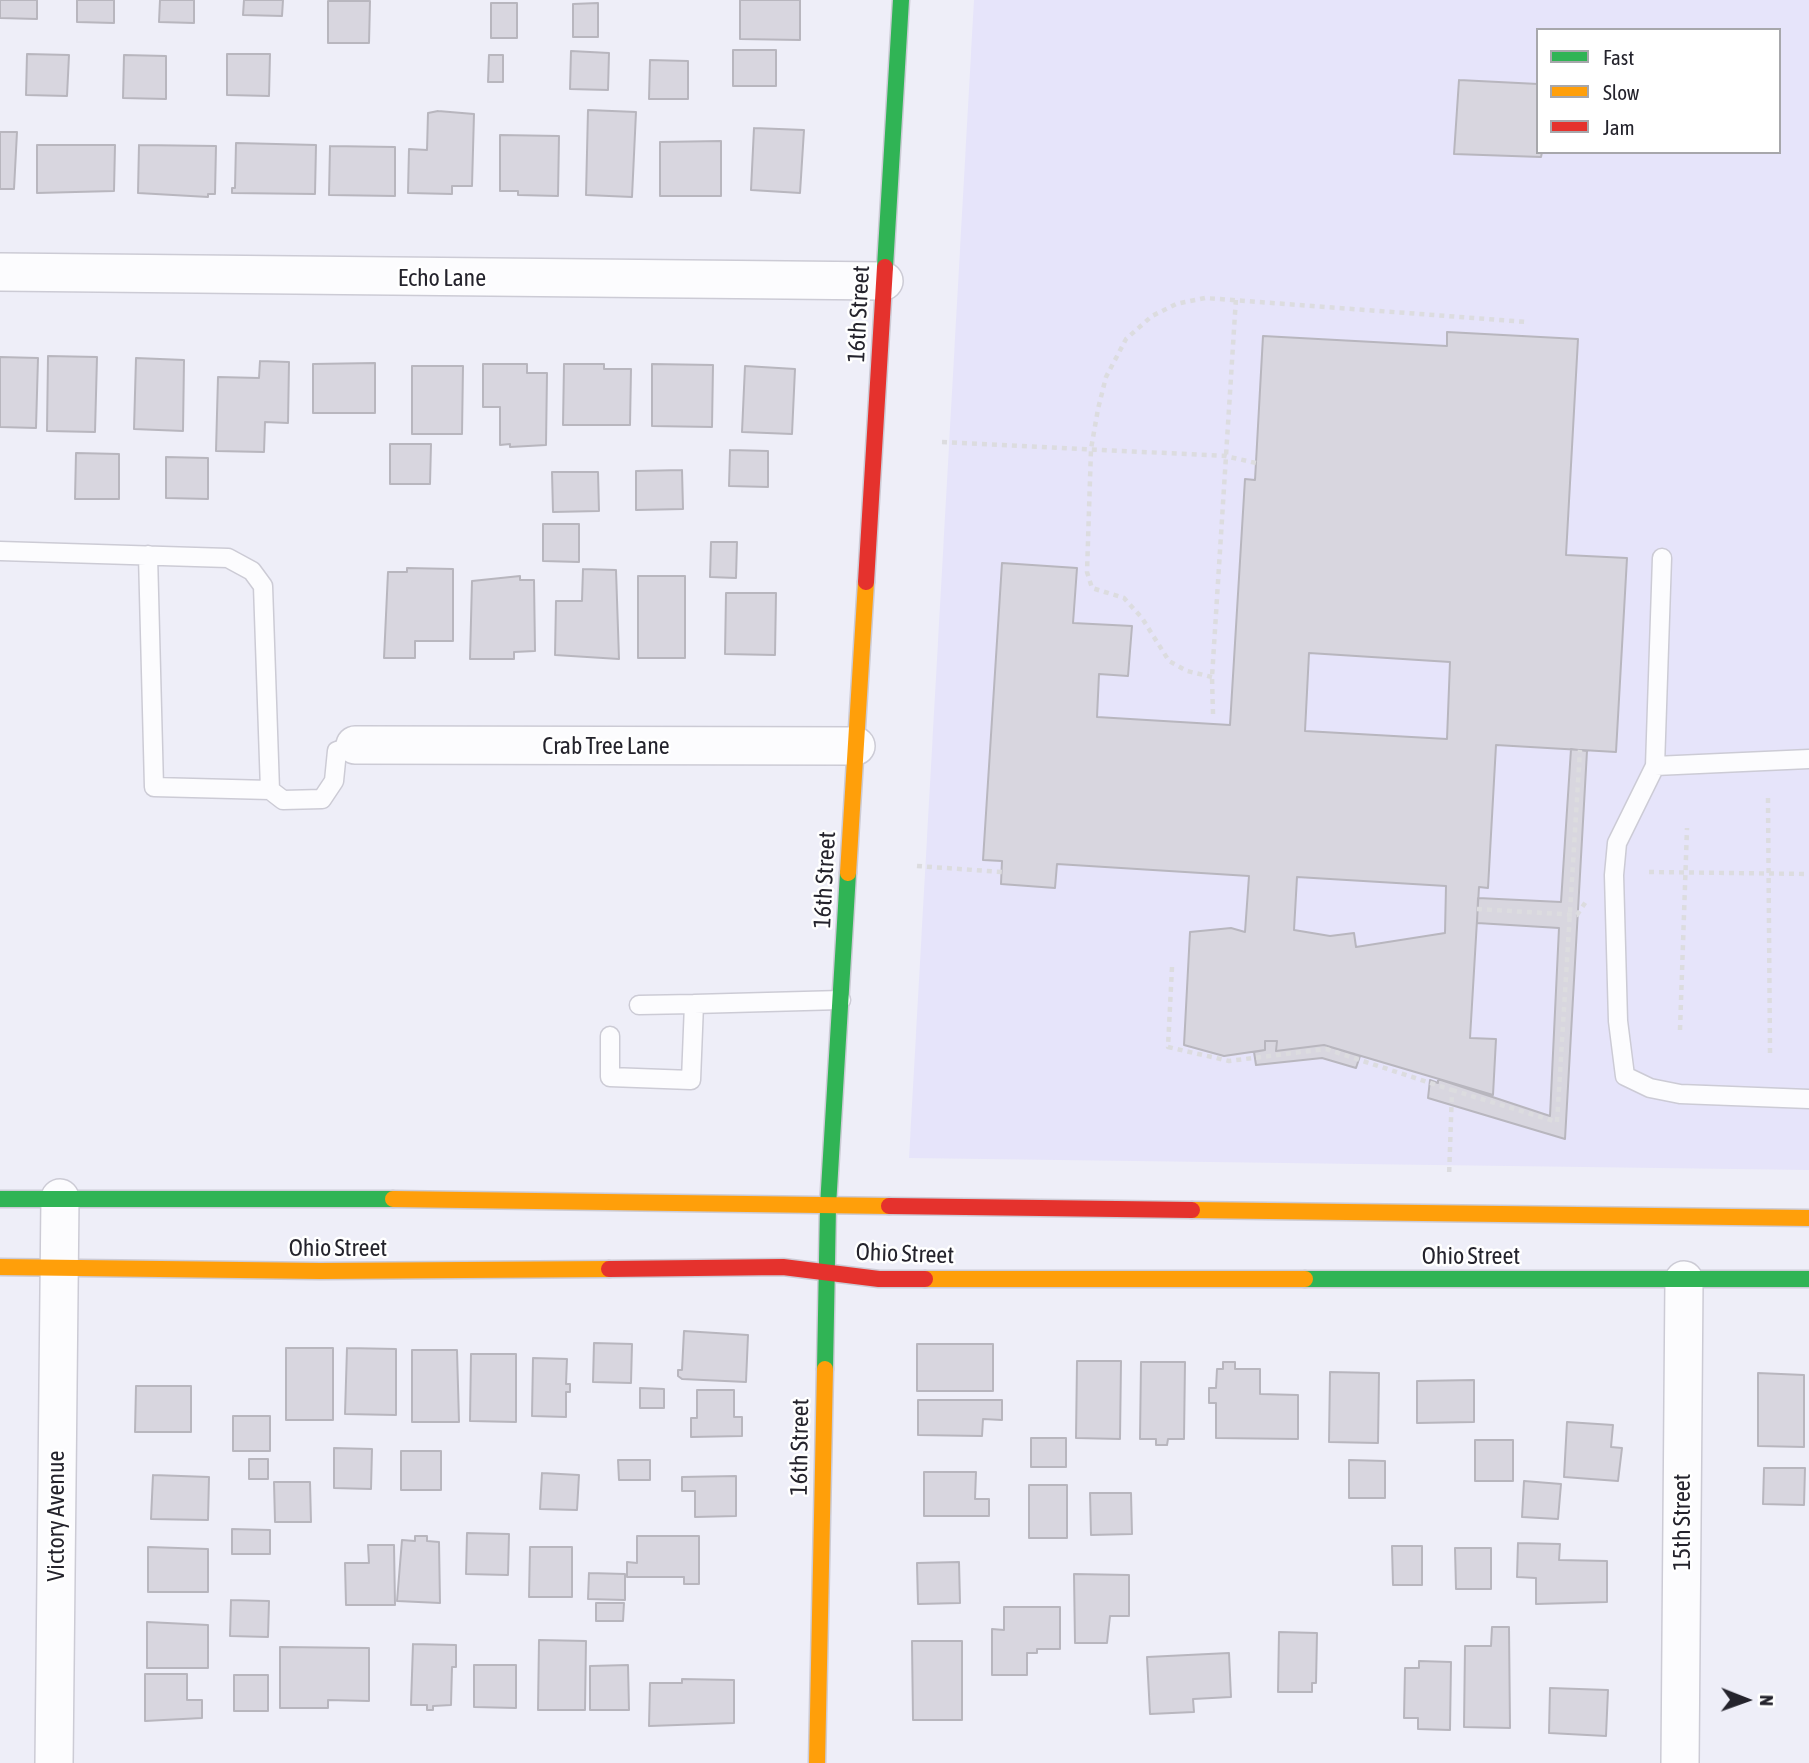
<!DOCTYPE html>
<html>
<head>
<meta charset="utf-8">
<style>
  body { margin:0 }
  #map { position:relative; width:1809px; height:1763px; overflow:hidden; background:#eeeef8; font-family:"Asap Condensed",sans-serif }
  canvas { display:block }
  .legend { position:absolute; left:1536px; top:28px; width:245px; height:126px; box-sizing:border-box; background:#fff; border:2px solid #a7a7ab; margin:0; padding:9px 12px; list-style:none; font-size:21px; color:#24232c }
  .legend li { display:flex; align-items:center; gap:14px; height:35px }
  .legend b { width:35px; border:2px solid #a7a7ab }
  .north { position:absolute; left:1711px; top:1665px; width:70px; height:70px; -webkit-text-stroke:5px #fff; paint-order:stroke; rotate:91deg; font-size:19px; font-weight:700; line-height:28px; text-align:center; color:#24232c }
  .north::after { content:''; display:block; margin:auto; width:24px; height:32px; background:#24232c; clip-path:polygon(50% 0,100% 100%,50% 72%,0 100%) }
</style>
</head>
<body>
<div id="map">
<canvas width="1809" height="1763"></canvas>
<ul class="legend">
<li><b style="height:9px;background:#30b455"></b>Fast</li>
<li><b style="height:9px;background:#ff9f0a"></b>Slow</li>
<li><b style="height:9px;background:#e5322d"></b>Jam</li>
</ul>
<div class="north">N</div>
</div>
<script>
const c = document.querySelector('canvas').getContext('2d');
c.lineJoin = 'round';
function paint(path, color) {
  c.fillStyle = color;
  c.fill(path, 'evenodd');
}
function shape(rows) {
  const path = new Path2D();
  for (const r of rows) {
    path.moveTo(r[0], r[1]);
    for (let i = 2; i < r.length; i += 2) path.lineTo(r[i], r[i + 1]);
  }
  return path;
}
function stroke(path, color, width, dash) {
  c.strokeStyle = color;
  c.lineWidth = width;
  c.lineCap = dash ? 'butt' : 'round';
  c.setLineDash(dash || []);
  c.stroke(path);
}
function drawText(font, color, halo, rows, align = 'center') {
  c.font = font + ' "Asap Condensed",sans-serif';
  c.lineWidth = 5;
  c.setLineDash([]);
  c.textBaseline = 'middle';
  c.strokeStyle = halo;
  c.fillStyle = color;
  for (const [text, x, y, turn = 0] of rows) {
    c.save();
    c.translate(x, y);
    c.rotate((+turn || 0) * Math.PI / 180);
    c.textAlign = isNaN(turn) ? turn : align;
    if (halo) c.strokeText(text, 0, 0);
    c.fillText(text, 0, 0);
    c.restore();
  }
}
const built = shape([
  [974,0,1809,0,1809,1170,909,1158],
  [1538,30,1779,30,1779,152,1538,152]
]);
const building = shape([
  [0,0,37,0,37,19,0,18,0,0],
  [77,0,114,0,114,23,77,22,77,0],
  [160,0,194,0,194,23,159,22,160,0],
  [244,0,283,0,282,16,243,15,244,0],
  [740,0,800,0,800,40,740,39,740,0],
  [328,1,370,1,369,43,328,43,328,1],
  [491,3,517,3,517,38,491,38,491,3],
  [598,3,598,37,573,37,573,4,598,3],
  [733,50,776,50,776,86,733,86,733,50],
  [571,51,609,53,608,90,570,89,571,51],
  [27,54,69,55,67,96,26,95,27,54],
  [227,54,270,54,269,96,227,95,227,54],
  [124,55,166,56,166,99,123,98,124,55],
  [489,55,503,55,503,82,488,82,489,55],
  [650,60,688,61,688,99,649,99,650,60],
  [1459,80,1538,84,1538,152,1542,152,1541,157,1454,154,1459,80],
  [588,110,636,112,632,197,586,195,588,110],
  [438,111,474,114,472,186,452,186,452,194,408,193,409,149,427,150,428,113,438,111],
  [754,128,804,130,800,193,751,190,754,128],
  [0,132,17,132,14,189,0,189,0,132],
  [500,135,559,136,558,196,518,195,518,191,500,191,500,135],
  [721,141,721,196,660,196,660,142,721,141],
  [236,143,316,145,315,194,232,193,232,188,235,188,236,143],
  [37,145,115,145,114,191,37,193,37,145],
  [139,145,216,146,215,194,208,194,208,197,138,193,139,145],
  [330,146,395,147,395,196,329,195,330,146],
  [1447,332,1578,339,1566,555,1627,558,1616,752,1496,745,1488,888,1479,887,1470,1038,1496,1039,1493,1095,1324,1045,1276,1051,1277,1041,1265,1041,1265,1050,1224,1056,1184,1045,1190,932,1231,928,1245,932,1249,876,1057,864,1055,888,1001,884,1002,861,983,860,1002,563,1077,568,1073,623,1132,626,1128,676,1099,674,1097,717,1230,725,1245,479,1255,480,1263,336,1447,346,1447,332],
  [1309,653,1450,662,1447,739,1305,731,1309,653],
  [1297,877,1446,886,1445,933,1356,947,1354,933,1330,936,1294,930,1297,877],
  [48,356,97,357,95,432,47,431,48,356],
  [0,357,38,358,36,428,0,427,0,357],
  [136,358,184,360,183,431,134,429,136,358],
  [260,361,289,362,288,423,265,422,264,452,216,451,218,377,259,378,260,361],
  [375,363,375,413,313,413,313,364,375,363],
  [483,364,527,364,527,373,547,373,546,445,510,447,510,444,500,445,500,407,483,407,483,364],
  [564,364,604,364,604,369,631,369,630,425,563,425,564,364],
  [652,364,713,365,712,427,652,426,652,364],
  [412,366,463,366,462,434,412,434,412,366],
  [745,366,795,369,792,434,742,432,745,366],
  [390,444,431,444,430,484,390,484,390,444],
  [730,450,768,451,768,487,729,486,730,450],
  [76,453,119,454,119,499,75,499,76,453],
  [166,457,208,458,208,499,166,498,166,457],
  [682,470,683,509,636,510,636,471,682,470],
  [552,472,598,472,599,511,553,512,552,472],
  [543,524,579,524,579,562,543,561,543,524],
  [711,542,737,542,736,578,710,577,711,542],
  [407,568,453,569,453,641,415,641,415,658,384,658,388,572,407,572,407,568],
  [583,569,616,570,619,659,555,655,556,601,582,601,583,569],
  [520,576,520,580,534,580,535,651,514,652,514,659,470,659,472,581,520,576],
  [638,576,685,576,685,658,638,658,638,576],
  [726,593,776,593,775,655,725,654,726,593],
  [1571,749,1587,751,1565,1139,1428,1098,1430,1080,1438,1083,1438,1079,1550,1116,1559,928,1477,923,1478,898,1561,902,1571,749],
  [1265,1041,1277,1041,1276,1051,1324,1045,1360,1056,1356,1068,1322,1058,1256,1065,1254,1052,1265,1050,1265,1041],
  [684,1331,748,1335,746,1382,682,1379,678,1376,678,1370,682,1370,684,1331],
  [594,1343,632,1344,631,1383,593,1382,594,1343],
  [917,1344,993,1344,993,1391,917,1391,917,1344],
  [286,1348,333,1348,333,1420,286,1420,286,1348],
  [347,1348,396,1349,396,1415,345,1414,347,1348],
  [412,1350,457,1350,459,1422,412,1422,412,1350],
  [471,1354,516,1354,516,1422,470,1421,471,1354],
  [533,1358,567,1359,566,1384,570,1384,570,1392,566,1392,566,1417,532,1416,533,1358],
  [1077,1361,1121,1361,1120,1439,1076,1438,1077,1361],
  [1141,1362,1185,1362,1184,1439,1168,1439,1167,1445,1156,1445,1156,1439,1140,1439,1141,1362],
  [1223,1362,1235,1362,1235,1369,1260,1369,1260,1394,1298,1395,1298,1439,1216,1438,1216,1403,1209,1403,1209,1388,1216,1388,1217,1369,1223,1369,1223,1362],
  [1330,1372,1379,1373,1378,1443,1329,1442,1330,1372],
  [1758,1373,1804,1375,1804,1447,1758,1446,1758,1373],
  [1474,1380,1474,1422,1417,1423,1417,1381,1474,1380],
  [136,1386,191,1386,191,1432,135,1432,136,1386],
  [640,1388,664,1389,664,1408,640,1408,640,1388],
  [697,1390,734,1390,734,1417,742,1417,742,1436,691,1437,691,1418,697,1418,697,1390],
  [918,1400,1002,1400,1002,1420,983,1419,982,1436,918,1435,918,1400],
  [233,1416,270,1416,270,1451,233,1451,233,1416],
  [1567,1422,1613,1425,1611,1447,1622,1448,1618,1481,1564,1477,1567,1422],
  [1031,1438,1066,1438,1066,1467,1031,1467,1031,1438],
  [1475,1440,1513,1440,1513,1481,1475,1481,1475,1440],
  [334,1448,372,1449,371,1489,334,1488,334,1448],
  [401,1451,441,1451,441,1490,401,1490,401,1451],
  [249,1459,268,1459,268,1479,249,1479,249,1459],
  [618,1460,650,1460,650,1480,619,1480,618,1460],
  [1349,1460,1385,1461,1385,1498,1349,1498,1349,1460],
  [1764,1468,1805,1468,1804,1505,1763,1504,1764,1468],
  [924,1472,976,1472,975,1499,989,1499,989,1516,924,1516,924,1472],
  [542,1473,579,1475,577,1510,540,1509,542,1473],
  [153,1475,209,1477,208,1520,151,1519,153,1475],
  [736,1476,736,1516,695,1517,695,1491,682,1491,682,1477,736,1476],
  [1524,1481,1561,1484,1558,1519,1522,1517,1524,1481],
  [274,1482,310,1482,311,1522,275,1522,274,1482],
  [1029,1485,1067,1485,1067,1538,1029,1538,1029,1485],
  [1090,1493,1131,1493,1132,1534,1091,1535,1090,1493],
  [232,1529,270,1530,270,1554,232,1554,232,1529],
  [467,1533,509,1534,508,1575,466,1574,467,1533],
  [415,1536,427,1536,427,1541,439,1542,440,1603,397,1601,402,1540,415,1541,415,1536],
  [637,1536,699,1536,699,1584,684,1584,684,1577,627,1577,627,1562,637,1563,637,1536],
  [1518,1543,1560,1544,1559,1560,1607,1561,1607,1602,1536,1604,1536,1578,1517,1577,1518,1543],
  [368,1545,394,1545,395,1605,346,1605,345,1563,369,1563,368,1545],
  [1392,1546,1422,1546,1422,1585,1393,1585,1392,1546],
  [148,1547,208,1549,208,1592,148,1592,148,1547],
  [530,1547,572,1547,572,1597,529,1597,530,1547],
  [1455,1548,1491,1548,1491,1589,1456,1589,1455,1548],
  [959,1562,960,1603,918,1604,917,1563,959,1562],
  [589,1573,625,1574,625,1600,588,1599,589,1573],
  [1074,1574,1129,1575,1129,1616,1110,1616,1107,1643,1075,1643,1074,1574],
  [231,1600,269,1601,268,1637,230,1636,231,1600],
  [596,1603,624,1603,623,1621,596,1621,596,1603],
  [1004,1607,1060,1607,1060,1649,1037,1649,1037,1653,1027,1653,1027,1675,992,1675,992,1629,1004,1630,1004,1607],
  [147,1622,208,1625,208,1668,147,1668,147,1622],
  [1492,1627,1509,1627,1510,1728,1464,1727,1465,1646,1491,1646,1492,1627],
  [1279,1632,1317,1633,1316,1683,1312,1683,1312,1692,1278,1692,1279,1632],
  [539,1640,586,1641,585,1710,538,1710,539,1640],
  [912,1641,962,1641,962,1720,913,1720,912,1641],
  [413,1644,456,1645,456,1667,452,1667,451,1705,433,1706,433,1710,427,1710,427,1705,411,1705,413,1644],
  [280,1647,369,1648,369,1701,328,1700,328,1708,280,1708,280,1647],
  [1229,1653,1231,1697,1193,1699,1194,1712,1150,1714,1147,1657,1229,1653],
  [1419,1661,1451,1662,1450,1730,1418,1729,1418,1718,1404,1718,1405,1668,1419,1668,1419,1661],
  [474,1665,516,1665,516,1708,474,1707,474,1665],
  [628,1665,629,1710,590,1710,590,1666,628,1665],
  [145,1674,187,1674,187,1700,202,1700,202,1718,145,1721,145,1674],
  [234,1675,268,1675,268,1711,234,1711,234,1675],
  [682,1679,734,1680,734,1723,649,1726,650,1683,682,1683,682,1679],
  [1550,1688,1608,1690,1606,1736,1549,1733,1550,1688]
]);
const path = shape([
  [942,442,1225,456,1256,463],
  [1212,677,1187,671,1169,661,1142,618,1124,598,1092,588,1087,572,1091,449,1098,409,1106,377,1126,339,1152,316,1176,304,1205,298,1527,322],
  [1213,714,1212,677,1236,298],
  [1768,798,1770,1053],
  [917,866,1002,872],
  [1649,872,1809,874],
  [1477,909,1577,915,1587,900],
  [1172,967,1168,1047,1229,1061,1326,1049,1452,1090,1449,1177],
  [1680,1030,1687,828],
  [1452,1090,1557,1122,1580,750]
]);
const lane = shape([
  [0,551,228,558,252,571,263,586,270,790,283,800,322,799,334,781,337,751,355,745],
  [148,555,154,787,270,790],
  [1662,558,1655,766,1617,843,1614,875,1618,1021,1625,1076,1650,1088,1680,1094,1809,1099],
  [1655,766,1809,759],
  [639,1005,694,1004],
  [610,1036,610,1077,691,1080,694,1004,841,1000]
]);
const street = shape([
  [0,272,884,281],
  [355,745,856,746],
  [54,1763,60,1198],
  [1680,1763,1684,1280]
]);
const fast = shape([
  [885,267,901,0],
  [0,1199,393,1199],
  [1305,1279,1809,1279],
  [825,1369,828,1206,848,873]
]);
const slow = shape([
  [848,873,866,582],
  [393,1199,889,1206],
  [1192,1210,1809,1218],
  [0,1267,320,1271,609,1269],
  [925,1279,1305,1279],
  [817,1763,825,1369]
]);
const jam = shape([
  [866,582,885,267],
  [889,1206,1192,1210],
  [609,1269,783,1267,879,1279,925,1279]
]);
const streetNames = [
  ["Echo Lane",442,278],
  ["16th Street",859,314,-87],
  ["Crab Tree Lane",606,746],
  ["16th Street",825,880,-87],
  ["Ohio Street",338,1248],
  ["Ohio Street",905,1254,2],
  ["Ohio Street",1471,1256],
  ["16th Street",800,1447,-89],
  ["Victory Avenue",56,1516,-90],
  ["15th Street",1682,1522,-90]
];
paint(built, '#e6e4fa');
paint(building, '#d8d6df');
stroke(building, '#b8b6be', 2);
stroke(lane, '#cccbd5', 21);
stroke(street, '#cccbd5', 40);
stroke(fast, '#cccbd5', 19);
stroke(slow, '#cccbd5', 19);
stroke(jam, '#cccbd5', 19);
stroke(path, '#dcdcdf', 4.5, [5, 5]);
stroke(lane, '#fcfcfe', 18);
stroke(street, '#fcfcfe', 37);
stroke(fast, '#30b455', 16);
stroke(slow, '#ff9f0a', 16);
stroke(jam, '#e5322d', 16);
drawText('24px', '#24232c', '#fff', streetNames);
</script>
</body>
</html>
